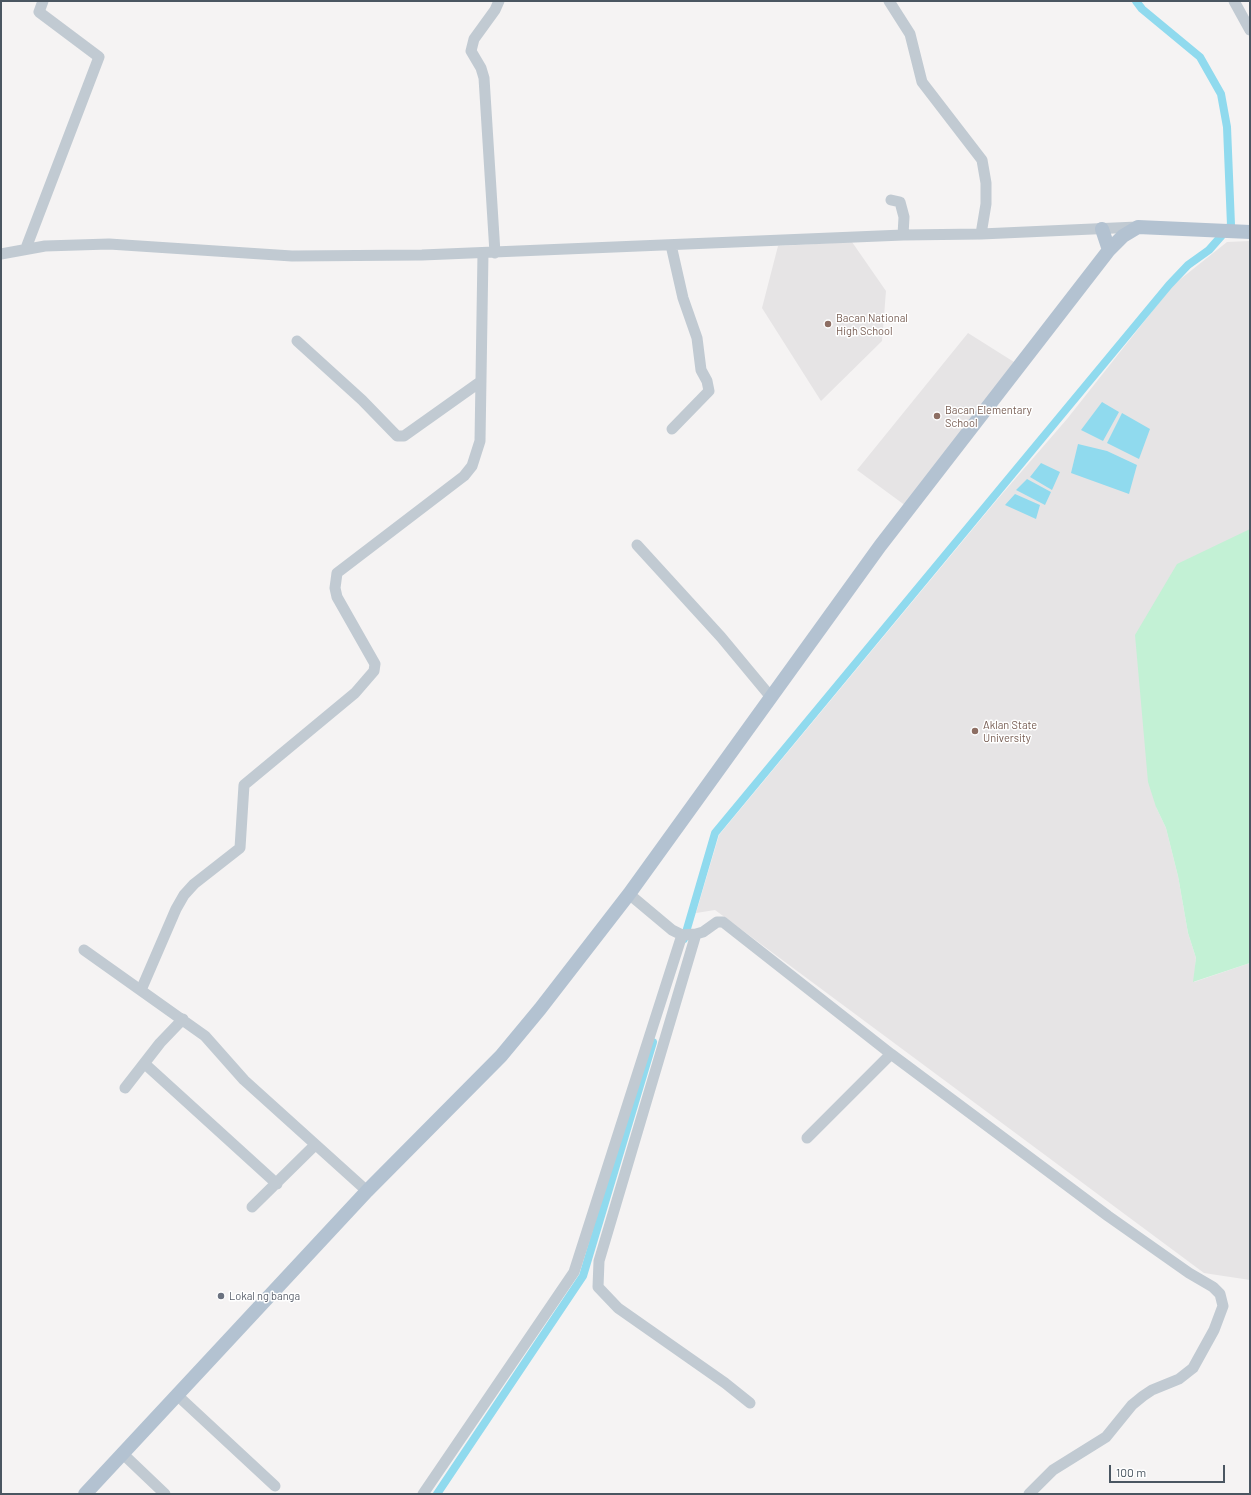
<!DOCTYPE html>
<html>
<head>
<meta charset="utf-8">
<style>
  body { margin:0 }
  #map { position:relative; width:1251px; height:1495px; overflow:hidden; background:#f5f3f3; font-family:Barlow,sans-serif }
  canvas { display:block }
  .frame { position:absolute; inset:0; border:2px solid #4a5661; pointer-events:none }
  .scale { position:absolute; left:1109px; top:1465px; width:116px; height:18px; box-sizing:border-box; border:2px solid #4a5661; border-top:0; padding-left:5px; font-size:12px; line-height:14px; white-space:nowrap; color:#4a5661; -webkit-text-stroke:3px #fff; paint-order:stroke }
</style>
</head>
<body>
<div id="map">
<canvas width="1251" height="1495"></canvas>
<div class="frame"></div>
<div class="scale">100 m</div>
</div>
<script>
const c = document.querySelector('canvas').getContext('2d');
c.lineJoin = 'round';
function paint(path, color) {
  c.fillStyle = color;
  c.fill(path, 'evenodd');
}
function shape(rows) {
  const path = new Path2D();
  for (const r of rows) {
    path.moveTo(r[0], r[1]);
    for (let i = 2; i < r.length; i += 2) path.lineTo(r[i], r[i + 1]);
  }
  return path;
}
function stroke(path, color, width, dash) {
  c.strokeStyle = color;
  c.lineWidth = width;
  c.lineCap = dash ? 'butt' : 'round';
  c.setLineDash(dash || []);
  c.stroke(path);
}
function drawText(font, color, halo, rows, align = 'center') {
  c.font = font + ' Barlow,sans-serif';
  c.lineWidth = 3;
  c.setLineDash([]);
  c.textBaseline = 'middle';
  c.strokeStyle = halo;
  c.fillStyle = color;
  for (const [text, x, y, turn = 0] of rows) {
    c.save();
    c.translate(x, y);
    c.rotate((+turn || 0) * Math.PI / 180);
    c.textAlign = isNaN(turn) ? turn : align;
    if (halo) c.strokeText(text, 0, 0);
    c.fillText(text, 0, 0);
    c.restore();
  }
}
const education = shape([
  [1250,241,1250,529,1156,807,1166,828,1178,876,1188,933,1196,958,1194,982,1250,963,1250,1280,1204,1273,715,910,696,913,719,835,996,501,1067,419,1173,285,1227,242],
  [852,242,886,291,882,341,821,401,762,308,778,246],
  [968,333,1014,362,906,506,857,470]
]);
const green = shape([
  [1250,529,1250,963,1193,982,1196,958,1188,933,1178,876,1166,828,1156,807,1148,782,1135,635,1177,564]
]);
const water = shape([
  [1102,402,1119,412,1103,441,1081,430],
  [1122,413,1150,429,1139,459,1107,443],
  [1078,444,1107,451,1137,465,1129,494,1071,473],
  [1041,463,1060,472,1052,490,1030,477],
  [1027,479,1051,492,1045,505,1016,490],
  [1015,494,1040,505,1036,519,1005,505]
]);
const canal = shape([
  [684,939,715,833,1169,285,1188,265,1209,250,1231,225,1227,127,1221,94,1200,57,1142,9,1136,1],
  [437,1494,583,1276,653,1042]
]);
const minor = shape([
  [889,1,910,34,922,82,982,160,986,183,986,204,981,234],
  [1234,1,1250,30],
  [891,200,900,202,904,217,903,235],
  [671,245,683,298,697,338,701,370,707,381,709,391,672,429],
  [26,248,99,57,39,12,43,1],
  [495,253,484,78,481,68,471,51,474,39,495,10,499,1],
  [1,254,45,246,109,244,292,256,422,255,903,235,981,234,1137,227],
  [297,341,362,400,397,436,404,436,480,382],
  [637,545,721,637,770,696],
  [629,894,672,930,682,935,696,934,703,932,717,922,723,922,891,1054,1108,1216,1189,1273,1213,1287,1220,1294,1223,1306,1214,1330,1193,1368,1179,1379,1152,1390,1143,1396,1132,1405,1106,1437,1053,1470,1029,1494],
  [696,934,599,1261,598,1287,618,1308,725,1383,750,1403],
  [84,950,205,1036,244,1080,367,1191],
  [141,990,176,909,184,895,194,884,240,848,244,785,355,693,374,671,375,664,337,597,335,588,337,573,464,476,472,466,480,441,483,253],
  [145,1064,277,1184],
  [125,1088,160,1043,183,1019],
  [807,1138,891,1054],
  [252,1207,315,1145],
  [177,1395,275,1486],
  [122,1453,165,1494],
  [423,1494,574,1272,682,935]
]);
const major = shape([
  [1102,229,1109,250],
  [85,1494,367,1191,501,1056,540,1009,629,894,880,546,1109,250,1123,236,1138,227,1250,232]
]);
const markers = [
  [828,324,4,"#8d6e63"],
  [937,416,4,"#8d6e63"],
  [975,731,4,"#8d6e63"],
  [221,1296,4,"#6b7280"]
];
const educationNames = [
  ["Bacan National",836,318],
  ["High School",836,331],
  ["Bacan Elementary",945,410],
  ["School",945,423],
  ["Aklan State",983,725],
  ["University",983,738]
];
const worshipNames = [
  ["Lokal ng banga",229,1296]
];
paint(education, '#e6e4e5');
paint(green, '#c3f1d5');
paint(water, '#90daee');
stroke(canal, '#90daee', 8);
stroke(minor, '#c1cad2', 11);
stroke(major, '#b3c2d1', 14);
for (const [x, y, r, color] of markers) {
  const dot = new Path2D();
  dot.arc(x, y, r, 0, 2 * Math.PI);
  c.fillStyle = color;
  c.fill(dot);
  stroke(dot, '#fff', 1.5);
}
drawText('11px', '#785e54', '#fff', educationNames, 'left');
drawText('11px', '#5b616d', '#fff', worshipNames, 'left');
</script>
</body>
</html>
